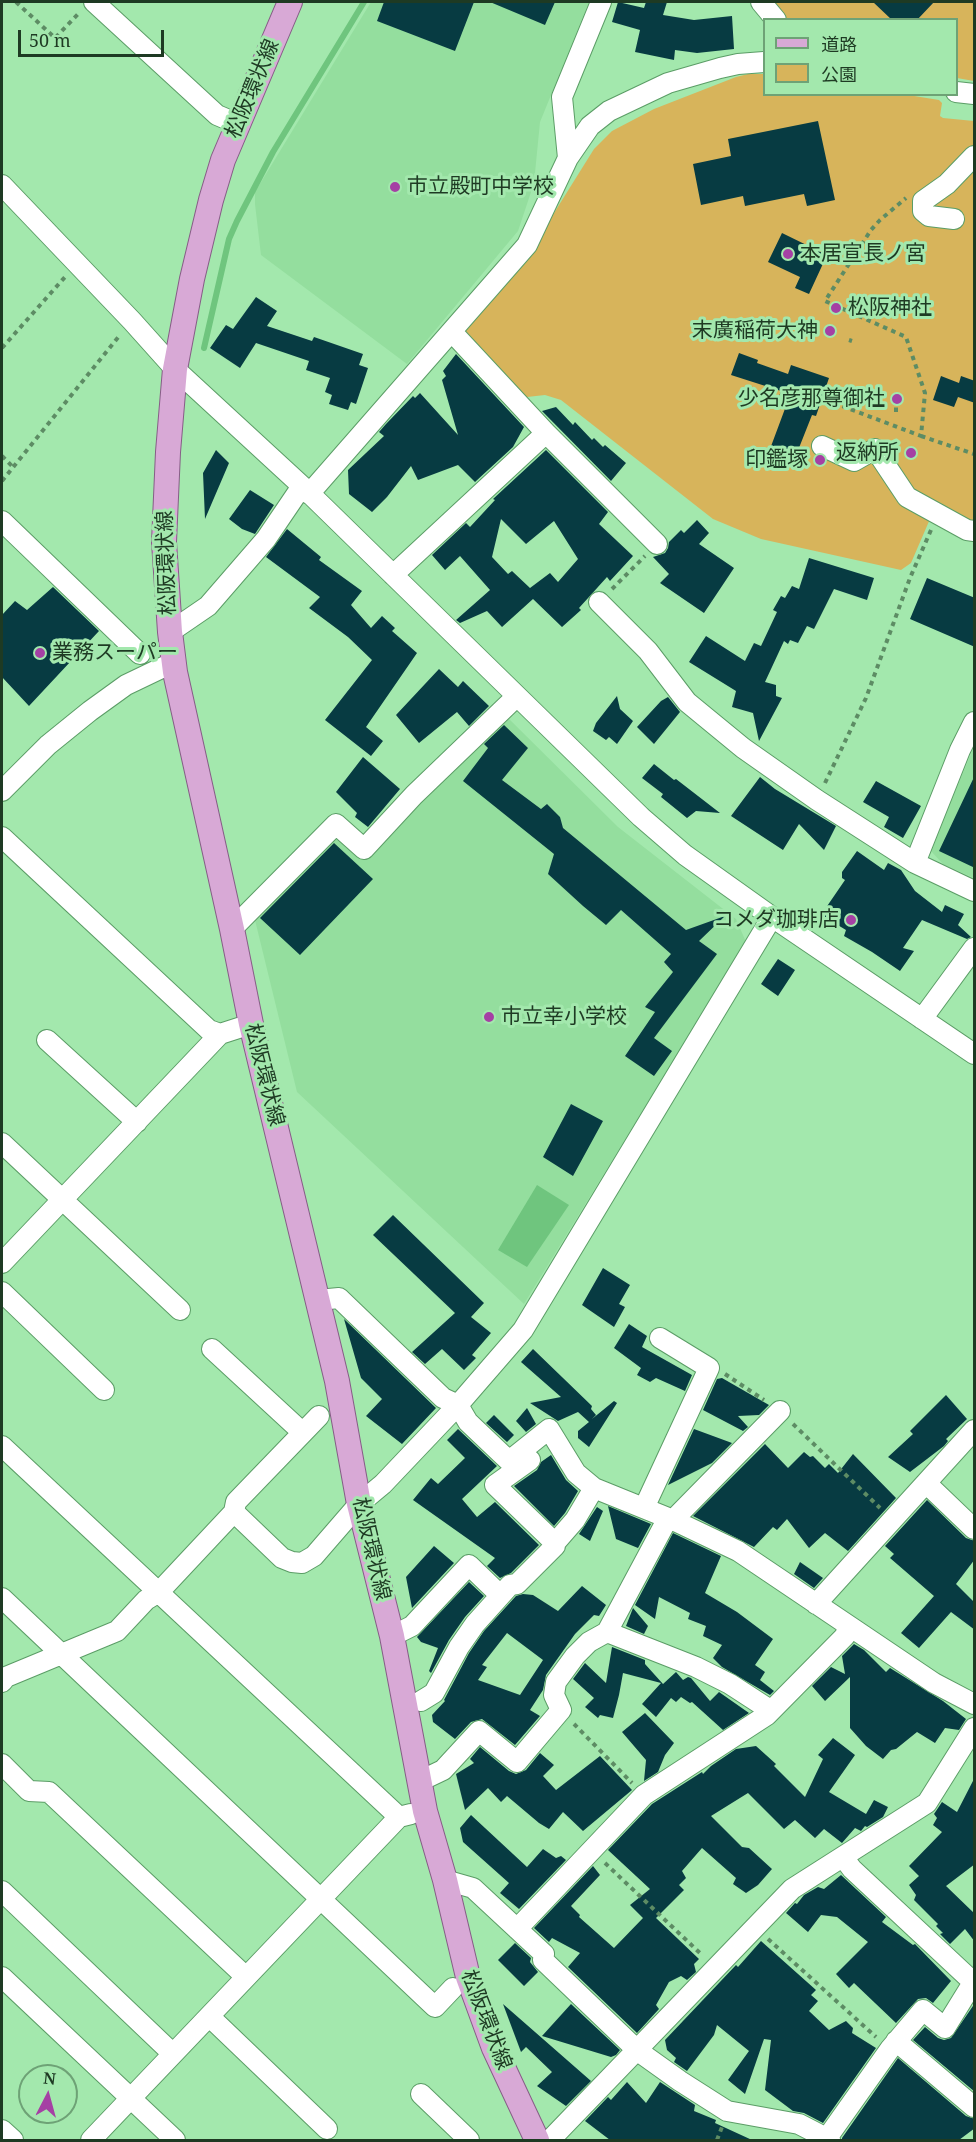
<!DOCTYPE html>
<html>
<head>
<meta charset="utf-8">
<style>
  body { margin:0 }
  #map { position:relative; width:976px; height:2142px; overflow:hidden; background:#a3e8ad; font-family:"Noto Serif","Noto Sans JP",serif }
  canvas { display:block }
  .frame { position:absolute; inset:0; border:3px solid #1e3a23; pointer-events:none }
  .legend { position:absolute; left:763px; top:18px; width:195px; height:78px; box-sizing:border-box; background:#a3e8ad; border:2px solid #6ea276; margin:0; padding:8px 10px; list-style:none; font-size:18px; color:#1e3a23 }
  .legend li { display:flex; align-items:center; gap:12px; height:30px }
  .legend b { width:30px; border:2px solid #6ea276 }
  .north { position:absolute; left:18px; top:2064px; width:60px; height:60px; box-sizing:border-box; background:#a3e8ad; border:2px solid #6ea276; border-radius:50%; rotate:6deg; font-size:16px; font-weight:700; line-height:24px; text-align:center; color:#1e3a23 }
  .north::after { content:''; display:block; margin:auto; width:21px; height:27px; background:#a540a4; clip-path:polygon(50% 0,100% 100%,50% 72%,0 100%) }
  .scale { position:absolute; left:18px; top:30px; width:146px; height:27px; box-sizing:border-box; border:3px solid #1e3a23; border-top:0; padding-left:8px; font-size:18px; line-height:21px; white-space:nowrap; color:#1e3a23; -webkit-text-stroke:4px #a3e8ad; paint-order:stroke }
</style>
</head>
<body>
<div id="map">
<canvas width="976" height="2142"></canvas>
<div class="frame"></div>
<ul class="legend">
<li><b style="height:8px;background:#d8a9d6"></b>道路</li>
<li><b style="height:16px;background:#d7b45b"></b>公園</li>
</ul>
<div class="north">N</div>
<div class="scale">50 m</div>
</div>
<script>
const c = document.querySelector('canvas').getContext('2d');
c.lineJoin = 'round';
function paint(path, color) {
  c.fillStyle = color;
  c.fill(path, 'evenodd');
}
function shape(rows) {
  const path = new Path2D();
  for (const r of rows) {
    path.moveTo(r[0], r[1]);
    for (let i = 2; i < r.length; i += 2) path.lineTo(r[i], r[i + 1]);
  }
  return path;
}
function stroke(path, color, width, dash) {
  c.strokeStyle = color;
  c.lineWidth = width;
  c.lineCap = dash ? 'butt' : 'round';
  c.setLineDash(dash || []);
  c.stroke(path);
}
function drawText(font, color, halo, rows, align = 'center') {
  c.font = font + ' "Noto Serif","Noto Sans JP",serif';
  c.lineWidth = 6;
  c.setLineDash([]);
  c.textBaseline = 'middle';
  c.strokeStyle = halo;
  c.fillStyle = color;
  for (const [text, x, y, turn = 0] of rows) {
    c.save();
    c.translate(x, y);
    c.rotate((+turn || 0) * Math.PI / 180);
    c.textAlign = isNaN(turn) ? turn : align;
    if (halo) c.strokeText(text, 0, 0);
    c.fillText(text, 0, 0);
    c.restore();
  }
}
const built = shape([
  [371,2,589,2,540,122,534,183,518,231,407,364,261,255,255,204,255,192],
  [506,716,618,827,736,919,746,942,524,1304,297,1092,254,916,335,833,364,858],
  [974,747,974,878,943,864,930,850]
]);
const green = shape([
  [767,2,974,2,974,81,957,78,956,20,784,19],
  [748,74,764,74,764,94,908,95,939,100,942,103,940,116,943,118,974,121,974,526,930,519,911,563,901,570,761,539,713,519,561,400,545,395,527,397,519,394,466,336,466,328,534,245,594,149,612,131,654,109,736,77]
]);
const water = shape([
  [537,1185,569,1205,527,1267,498,1250]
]);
const stream = shape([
  [204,348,229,239,237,221,273,152,364,2]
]);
const building = shape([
  [384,2,474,2,455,51,377,21],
  [490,2,555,2,545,25],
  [618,2,644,8,646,2,667,2,663,15,694,20,732,16,734,49,697,53,675,50,674,60,635,52,640,30,612,22],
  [873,2,934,2,917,20,892,20],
  [818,121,835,200,807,206,804,194,745,206,743,196,701,205,693,164,731,156,728,139],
  [782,233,827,255,809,294,795,288,800,277,768,262],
  [256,297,277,311,267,326,312,341,314,337,363,354,359,365,368,368,356,404,351,402,348,410,329,404,332,395,325,392,330,378,306,370,309,361,256,343,240,368,210,348,226,325,233,329],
  [739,353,758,360,757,363,788,374,791,365,829,378,816,416,812,415,795,458,770,449,786,406,777,402,781,391,731,375],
  [456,354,524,427,513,447,475,482,458,465,418,480,411,466,387,497,372,512,349,494,348,470,384,436,379,432,386,424,413,396,415,398,420,393,458,435,442,380,446,376,443,371],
  [941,376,959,383,961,376,975,381,975,403,958,397,954,407,933,400],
  [556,407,573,425,575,422,592,440,594,438,603,447,605,445,626,463,611,481,542,411],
  [216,450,229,463,205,519,203,473],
  [546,450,608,512,599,524,633,556,610,581,607,577,579,608,581,610,562,627,533,599,502,627,487,611,460,623,456,620,490,590,460,556,445,570,432,555,466,523,470,527,495,500,493,499],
  [501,519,526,544,554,521,578,559,558,582,550,573,530,588,512,571,508,574,492,557],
  [250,490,274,505,255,534,242,529,229,519],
  [697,520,709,533,699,544,734,568,704,613,660,583,669,574,653,557,665,553,668,548,669,542,681,530,684,533],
  [287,529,321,557,319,560,362,591,351,605,371,628,382,616,395,628,392,631,417,653,366,727,383,741,371,756,325,720,372,660,348,637,309,608,320,597,266,557],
  [809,558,874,578,867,600,834,589,814,629,807,626,798,643,790,640,788,644,784,641,765,682,776,685,776,696,782,698,759,741,753,713,732,707,736,691,689,662,706,636,745,661,754,643,761,646,777,612,773,610,781,596,785,598,792,586,799,589],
  [927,578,975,598,975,647,910,619],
  [53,587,99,631,29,706,2,677,2,615,15,601,27,610],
  [439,669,458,687,463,681,489,706,469,726,457,712,419,743,396,715],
  [617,696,620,709,633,721,617,744,609,737,606,740,593,731,596,723],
  [668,697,680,712,654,744,637,727,661,701],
  [504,725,528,748,502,780,541,809,547,804,560,817,563,828,686,930,725,916,699,941,717,954,654,1038,672,1051,654,1076,625,1056,655,1012,645,1007,673,972,664,962,671,954,621,910,606,925,583,906,548,874,554,854,463,781,488,748,484,744],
  [363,757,400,789,368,827,355,817,357,813,336,792],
  [654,764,674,780,676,779,720,813,696,811,687,818,661,797,663,794,642,778],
  [975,775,975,868,939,851],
  [760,777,775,789,836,826,824,850,799,824,783,850,731,816],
  [876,781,921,806,903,838,884,827,889,817,863,802],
  [334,843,373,879,300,955,260,918],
  [857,851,884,870,888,863,901,870,915,891,942,912,945,905,964,914,958,925,971,937,967,939,922,920,903,948,914,951,900,971,872,952,844,936,846,930,821,915,845,880,842,878,842,872],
  [778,959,795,970,778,996,761,984],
  [571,1104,603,1121,573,1176,543,1157],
  [393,1215,484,1303,471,1317,491,1333,472,1355,476,1358,464,1370,442,1349,425,1364,412,1352,455,1313,373,1235],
  [603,1268,630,1285,619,1304,625,1307,614,1327,582,1305],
  [344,1319,436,1408,402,1444,366,1416,382,1399,361,1378],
  [629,1324,647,1336,642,1347,692,1375,685,1391,656,1378,650,1382,637,1375,641,1368,614,1348],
  [533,1349,592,1406,591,1409,596,1415,592,1419,614,1401,617,1403,589,1447,578,1438,578,1431,589,1422,578,1412,558,1421,530,1403,561,1397,521,1362],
  [722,1378,769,1405,759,1415,738,1416,748,1427,743,1431,703,1410,717,1379],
  [946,1395,967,1419,946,1439,948,1441,944,1446,910,1472,888,1457,913,1434,910,1431],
  [527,1408,536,1424,526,1432,516,1421],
  [494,1415,514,1435,507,1442,486,1423],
  [458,1429,497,1466,462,1499,477,1517,495,1502,539,1545,511,1573,500,1578,487,1566,495,1558,413,1500,431,1478,438,1484,465,1458,447,1440],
  [694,1429,732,1443,712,1463,668,1485],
  [765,1444,788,1468,804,1452,810,1457,813,1456,825,1468,829,1464,838,1473,853,1454,896,1498,848,1551,825,1533,809,1548,787,1519,777,1530,773,1527,754,1547,693,1516],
  [551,1455,566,1480,578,1491,565,1513,554,1526,514,1486,537,1470,541,1462],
  [927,1500,966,1538,975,1541,975,1559,956,1584,975,1603,975,1630,951,1612,919,1648,901,1633,934,1596,890,1558,894,1554,885,1546],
  [608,1506,651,1524,638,1548,616,1539],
  [597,1507,603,1511,590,1541,579,1534],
  [673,1533,721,1556,705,1593,737,1612,773,1639,755,1665,765,1672,760,1680,774,1691,770,1695,722,1667,713,1658,722,1645,703,1636,706,1626,688,1619,690,1613,659,1597,655,1619,635,1605],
  [434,1546,454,1563,412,1608,406,1577],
  [800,1562,823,1578,814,1588,794,1574],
  [469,1582,484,1596,465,1617,449,1640,431,1673,429,1671,438,1648,421,1642,417,1637],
  [582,1586,606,1605,599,1616,594,1615,575,1634,546,1675,543,1690,530,1710,540,1716,515,1745,482,1719,471,1722,455,1739,433,1722,432,1715,445,1701,444,1700,469,1653,484,1631,516,1596,523,1594,533,1595,558,1611],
  [507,1633,543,1660,520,1695,478,1680,487,1667,482,1665],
  [633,1608,648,1626,644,1634,626,1626],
  [854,1644,864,1650,886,1672,890,1668,943,1701,966,1719,959,1730,945,1728,935,1743,917,1732,896,1749,891,1750,883,1759,866,1746,850,1728,850,1677,825,1701,812,1686,831,1667,845,1674,842,1656],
  [612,1647,645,1660,645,1664,663,1684,676,1672,683,1680,688,1677,691,1678,710,1701,719,1692,749,1713,723,1730,692,1702,690,1703,681,1697,676,1702,671,1698,656,1717,642,1704,661,1683,623,1673,619,1695,613,1718,600,1715,598,1718,585,1707,594,1698,573,1679,585,1663,606,1683],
  [645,1713,674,1743,665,1755,658,1772,644,1781,646,1760,622,1732],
  [833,1738,855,1755,829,1792,866,1814,874,1800,888,1807,883,1817,867,1827,865,1826,861,1831,855,1828,842,1843,824,1829,815,1838,795,1820,784,1829,748,1793,711,1816,742,1847,749,1848,772,1869,758,1885,746,1893,733,1884,736,1878,702,1848,682,1871,686,1878,679,1885,684,1890,656,1918,699,1959,694,1964,696,1972,687,1980,681,1976,669,1982,656,2005,659,2009,637,2033,568,1967,580,1953,552,1938,549,1942,534,1928,593,1866,600,1875,571,1906,580,1915,579,1917,614,1948,643,1918,630,1905,650,1889,608,1850,652,1804,702,1772,703,1774,711,1766,736,1749,756,1746,776,1764,774,1766,805,1797,823,1759,818,1755],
  [480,1747,509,1771,516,1774,526,1770,540,1753,554,1765,543,1776,556,1790,600,1756,632,1790,583,1831,563,1812,549,1829,539,1823,507,1796,501,1802,488,1788,465,1810,456,1774,474,1763,470,1759],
  [975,1777,975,1864,946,1886,975,1914,975,1942,965,1929,950,1944,940,1934,943,1933,936,1926,938,1924,914,1900,916,1895,909,1885,919,1876,909,1866,942,1832,933,1825,937,1818,934,1814,942,1802,957,1812],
  [471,1815,527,1867,543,1849,556,1858,561,1856,566,1860,519,1909,500,1893,509,1883,463,1842,460,1828],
  [841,1875,886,1917,882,1922,913,1945,915,1944,951,1981,933,2003,926,1998,918,1999,896,2023,854,1983,849,1988,836,1974,868,1942,837,1917,821,1915,808,1932,786,1913,795,1903,797,1904,804,1895,818,1887,824,1889],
  [761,1941,816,1990,811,1995,818,2001,809,2011,829,2030,846,2021,853,2028,852,2033,876,2048,823,2123,804,2113,793,2111,765,2090,771,2040,764,2039,745,2094,728,2080,749,2051,717,2025,714,2035,687,2071,674,2062,676,2058,667,2050,665,2040,736,1965,738,1967],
  [515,1943,531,1958,530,1962,538,1972,524,1986,498,1960],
  [975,2003,975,2092,913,2040,925,2027,938,2038,944,2040,951,2038],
  [503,2004,591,2081,566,2106,537,2086,552,2072,526,2047,521,2052],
  [571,2004,620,2050,616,2055,611,2057,542,2036],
  [898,2058,966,2116,975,2119,975,2128,959,2140,842,2140,842,2138],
  [627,2082,646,2103,660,2082,695,2105,694,2111,716,2120,715,2123,752,2140,610,2140,585,2121,608,2097,611,2100]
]);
const path = shape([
  [16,2,55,38,80,12],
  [849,340,852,341],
  [2,348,65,277],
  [834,403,921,436,925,393,906,337,825,301,871,230,880,220,906,198],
  [896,412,896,406],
  [921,436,974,454],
  [2,456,13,467],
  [2,481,120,335],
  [612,589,645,556],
  [825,783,866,698,910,578,931,530],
  [725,1374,764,1400],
  [793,1424,880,1508],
  [574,1724,632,1783],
  [605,1863,702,1955],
  [768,1939,876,2037],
  [717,2140,722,2127]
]);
const minor = shape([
  [94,2,217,115,238,124],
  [761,2,776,20],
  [956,92,974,94],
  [568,158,562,97,601,2],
  [2,185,132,321,175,369,302,486,641,817,685,855,772,917,974,1054],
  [954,219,929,216,923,211,923,201,947,184,974,156],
  [452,332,546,433,657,544],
  [822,446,854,461,875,449,907,497,967,530,974,531],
  [309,494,527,245,568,158,590,126,609,111,668,83,720,68,738,64,764,62],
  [2,521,140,654],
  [393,575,546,433],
  [599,602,648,651,687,702,743,748,817,800,915,863,974,891],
  [170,632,208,606,266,539,302,486],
  [2,791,48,745,90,711,126,685,174,662],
  [2,837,209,1030,220,1034],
  [915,863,960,750,974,722],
  [232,929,336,824,364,849,414,795,516,697],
  [922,1019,974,948],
  [47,1040,137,1122],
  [2,1143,180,1310],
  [2,1263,220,1034,251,1024],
  [2,1292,104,1390],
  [318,1300,339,1298,443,1398,458,1405,468,1422,509,1461,549,1429,576,1473,594,1488],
  [212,1349,302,1432],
  [2,1446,399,1817],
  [530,1460,495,1485,555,1543],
  [926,1483,974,1529],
  [644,1508,709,1368,660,1338],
  [234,1512,282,1558,292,1562,302,1563,314,1556,359,1504,383,1484,458,1405,523,1330,772,917],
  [668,1518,607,1632,696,1667,730,1684,770,1710],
  [673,1520,780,1411],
  [2,1598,435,2007,453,1988],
  [816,1604,974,1430],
  [392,1636,412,1626,469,1565,500,1595],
  [2,1682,6,1677,117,1631,146,1600,159,1592,234,1512,236,1502,319,1416],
  [421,1701,434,1693,459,1647,475,1624,510,1585,517,1584,555,1546,555,1543,575,1520,594,1488,673,1520,738,1551,934,1683,974,1704],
  [2,1764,29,1791,49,1792,246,1977],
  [420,1781,443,1770,479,1731,517,1762,561,1710,554,1695,556,1682,575,1656,589,1642,607,1632],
  [843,1857,852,1869,973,1982],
  [445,1880,473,1888,544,1954,543,1960,638,2051,680,2081,727,2111,799,2124,830,2140],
  [2,1891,173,2054],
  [517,1929,644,1795,767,1715,845,1636,848,1627],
  [2,1977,175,2140],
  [210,2017,327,2129],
  [896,2041,974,2107],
  [421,2094,469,2140],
  [2,2130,13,2140],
  [827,2138,890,2049,923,2010,945,2028,974,1981],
  [91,2140,399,1817,411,1814],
  [550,2140,792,1889,927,1803,974,1728]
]);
const major = shape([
  [290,2,223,160,211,200,192,279,175,369,168,452,164,542,170,632,175,672,232,929,251,1024,337,1381,359,1504,392,1636,425,1811,445,1880,468,1977,494,2048,537,2140]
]);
const markers = [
  [395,187,6,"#a540a4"],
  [788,254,6,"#a540a4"],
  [836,308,6,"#a540a4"],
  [830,331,6,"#a540a4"],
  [897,399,6,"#a540a4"],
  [911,453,6,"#a540a4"],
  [820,460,6,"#a540a4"],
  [40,653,6,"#a540a4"],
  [851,920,6,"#a540a4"],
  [489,1017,6,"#a540a4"]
];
const streetNames = [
  ["松阪環状線",253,89,-67],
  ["松阪環状線",167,563,-92],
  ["松阪環状線",264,1075,76],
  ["松阪環状線",371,1549,77],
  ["松阪環状線",486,2020,69]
];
const poiNames = [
  ["市立殿町中学校",407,187],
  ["本居宣長ノ宮",800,254],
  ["松阪神社",848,308],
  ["末廣稲荷大神",818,331,"right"],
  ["少名彦那尊御社",885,399,"right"],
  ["返納所",899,453,"right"],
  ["印鑑塚",808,460,"right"],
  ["業務スーパー",52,653],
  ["コメダ珈琲店",839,920,"right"],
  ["市立幸小学校",501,1017]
];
paint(built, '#94de9e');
paint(green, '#d7b45b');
paint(water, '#6fc57e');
stroke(stream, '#6fc57e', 6);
paint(building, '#073b42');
stroke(minor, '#5b9d66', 22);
stroke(major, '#865d86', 26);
stroke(path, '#5d8c64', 4, [4.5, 4.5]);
stroke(minor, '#fff', 20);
stroke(major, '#d8a9d6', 24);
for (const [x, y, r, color] of markers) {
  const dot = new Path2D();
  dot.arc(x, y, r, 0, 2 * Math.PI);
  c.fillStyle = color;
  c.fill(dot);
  stroke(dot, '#a3e8ad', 2);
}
drawText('21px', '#1e3a23', '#a3e8ad', streetNames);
drawText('21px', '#1e3a23', '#a3e8ad', poiNames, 'left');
</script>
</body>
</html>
